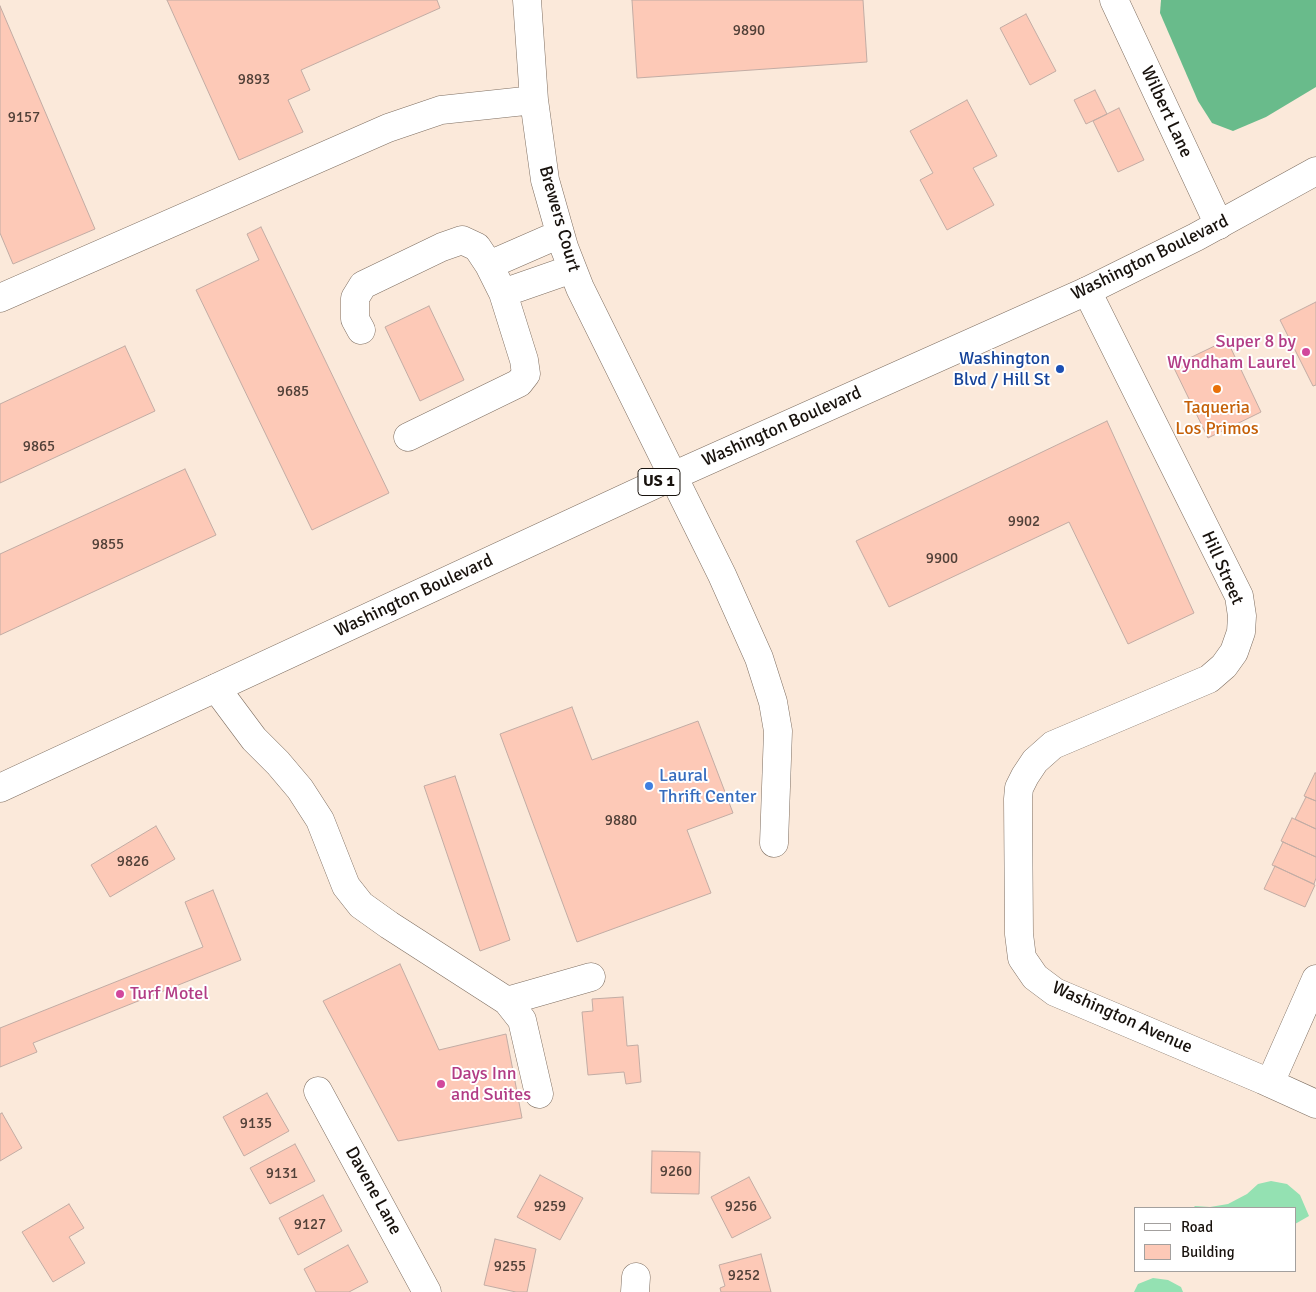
<!DOCTYPE html>
<html>
<head>
<meta charset="utf-8">
<style>
  body { margin:0 }
  #map { position:relative; width:1316px; height:1292px; overflow:hidden; background:#fbe9da; font-family:Signika,sans-serif }
  canvas { display:block }
  .legend { position:absolute; left:1134px; top:1207px; width:162px; height:65px; box-sizing:border-box; background:#fff; border:1px solid #a3a09e; margin:0; padding:6px 9px; list-style:none; font-size:15px; color:#18120d }
  .legend li { display:flex; align-items:center; gap:10px; height:25px }
  .legend b { width:25px; border:1px solid #a3a09e }
</style>
</head>
<body>
<div id="map">
<canvas width="1316" height="1292"></canvas>
<ul class="legend">
<li><b style="height:6px;background:#fff"></b>Road</li>
<li><b style="height:14px;background:#fdc9b7"></b>Building</li>
</ul>
</div>
<script>
const c = document.querySelector('canvas').getContext('2d');
c.lineJoin = 'round';
function paint(path, color) {
  c.fillStyle = color;
  c.fill(path, 'evenodd');
}
function shape(rows) {
  const path = new Path2D();
  for (const r of rows) {
    path.moveTo(r[0], r[1]);
    for (let i = 2; i < r.length; i += 2) path.lineTo(r[i], r[i + 1]);
  }
  return path;
}
function stroke(path, color, width, dash) {
  c.strokeStyle = color;
  c.lineWidth = width;
  c.lineCap = dash ? 'butt' : 'round';
  c.setLineDash(dash || []);
  c.stroke(path);
}
function drawText(font, color, halo, rows, align = 'center') {
  c.font = font + ' Signika,sans-serif';
  c.lineWidth = 4;
  c.setLineDash([]);
  c.textBaseline = 'middle';
  c.strokeStyle = halo;
  c.fillStyle = color;
  for (const [text, x, y, turn = 0] of rows) {
    c.save();
    c.translate(x, y);
    c.rotate((+turn || 0) * Math.PI / 180);
    c.textAlign = isNaN(turn) ? turn : align;
    if (halo) c.strokeText(text, 0, 0);
    c.fillText(text, 0, 0);
    c.restore();
  }
}
const green = shape([
  [1271,1181,1287,1184,1300,1195,1309,1216,1295,1224,1295,1208,1193,1208,1195,1206,1210,1207,1228,1204,1247,1194,1258,1184],
  [1153,1278,1168,1280,1181,1287,1183,1292,1134,1292,1138,1284]
]);
const forest = shape([
  [1161,0,1316,0,1316,87,1266,117,1233,131,1212,123,1198,101,1160,13]
]);
const building = shape([
  [167,0,437,0,440,8,301,70,310,90,288,100,303,132,239,160,167,0],
  [632,0,863,0,867,62,637,78,632,0],
  [0,6,95,229,13,264,0,233,0,6],
  [1026,14,1056,71,1030,85,1000,28,1026,14],
  [1095,90,1107,114,1086,124,1074,100,1095,90],
  [967,100,997,156,973,168,994,205,947,230,920,180,933,173,910,131,967,100],
  [1119,108,1144,160,1118,172,1093,121,1119,108],
  [261,227,389,493,312,530,196,290,259,260,247,234,261,227],
  [1316,302,1316,385,1313,386,1280,320,1316,302],
  [429,306,464,380,420,401,385,327,429,306],
  [1227,340,1261,412,1208,438,1173,366,1227,340],
  [125,346,155,411,0,483,0,404,125,346],
  [1107,421,1194,613,1128,644,1069,522,889,607,856,541,1107,421],
  [185,469,216,535,0,635,0,554,185,469],
  [572,707,592,760,698,721,733,813,687,830,711,893,577,942,500,734,572,707],
  [1315,773,1316,773,1316,801,1304,796,1315,773],
  [455,776,510,940,480,951,424,786,455,776],
  [1306,797,1316,801,1316,829,1295,819,1306,797],
  [1292,818,1316,829,1316,857,1281,841,1292,818],
  [156,826,175,859,110,897,91,865,156,826],
  [1283,842,1316,857,1316,878,1314,884,1272,865,1283,842],
  [1275,866,1315,885,1305,907,1264,889,1275,866],
  [213,890,241,960,33,1043,37,1052,0,1067,0,1028,203,947,185,902,213,890],
  [400,964,439,1050,506,1034,522,1118,398,1141,323,1001,400,964],
  [623,997,627,1046,638,1045,641,1082,626,1084,624,1072,588,1075,582,1012,593,1011,592,999,623,997],
  [267,1093,289,1131,244,1156,223,1117,267,1093],
  [2,1113,22,1148,0,1161,0,1114,2,1113],
  [295,1144,315,1181,270,1204,250,1168,295,1144],
  [652,1151,700,1152,699,1194,651,1193,652,1151],
  [540,1175,583,1198,560,1240,517,1217,540,1175],
  [749,1177,771,1218,732,1238,711,1197,749,1177],
  [323,1195,342,1231,298,1255,279,1218,323,1195],
  [69,1204,84,1228,69,1237,85,1263,53,1282,22,1232,69,1204],
  [495,1239,536,1249,527,1292,516,1292,484,1285,495,1239],
  [348,1245,368,1282,349,1292,316,1292,304,1269,348,1245],
  [761,1254,771,1292,721,1292,720,1288,725,1286,719,1265,761,1254]
]);
const minor = shape([
  [527,0,534,100,545,180,564,247,580,288,722,575,759,658,773,702,778,731,774,843],
  [1114,0,1219,225],
  [489,265,560,234],
  [1087,291,1239,596,1242,616,1241,632,1234,652,1224,666,1209,679,1053,745,1035,761,1025,776,1019,788,1018,799,1019,934,1022,958,1035,977,1055,992,1263,1080,1316,1104],
  [503,293,572,269],
  [0,298,388,128,441,110,534,100],
  [361,330,355,319,355,298,363,285,442,247,462,240,477,247,489,265,503,293,524,360,526,374,519,383,408,437],
  [216,688,254,739,278,763,300,789,320,820,346,886,361,905,389,925,507,1001,522,1020,539,1094],
  [507,1001,591,977],
  [1270,1083,1316,979],
  [318,1091,427,1292],
  [635,1292,636,1277]
]);
const major = shape([
  [0,788,673,476,1087,291,1196,237,1316,171]
]);
const markers = [
  [1306,352,5,"#d1479c"],
  [1060,369,5,"#1a4fb4"],
  [1217,389,5,"#e8710a"],
  [649,786,5,"#3f7fe0"],
  [120,994,5,"#d1479c"],
  [441,1084,5,"#d1479c"]
];
const numberNames = [
  ["9890",749,31],
  ["9893",254,80],
  ["9157",24,118],
  ["9685",293,392],
  ["9865",39,447],
  ["9902",1024,522],
  ["9855",108,545],
  ["9900",942,559],
  ["9880",621,821],
  ["9826",133,862],
  ["9135",256,1124],
  ["9260",676,1172],
  ["9131",282,1174],
  ["9259",550,1207],
  ["9256",741,1207],
  ["9127",310,1225],
  ["9255",510,1267],
  ["9252",744,1276]
];
const shields = [
  [659,482,42]
];
const shieldNames = [
  ["US 1",659,482]
];
const streetNames = [
  ["Wilbert Lane",1166,112,65],
  ["Brewers Court",559,219,74],
  ["Washington Boulevard",1150,258,-26],
  ["Washington Boulevard",782,427,-24],
  ["Hill Street",1222,568,66],
  ["Washington Boulevard",414,596,-25],
  ["Washington Avenue",1122,1018,24],
  ["Davene Lane",373,1191,61]
];
const hotelNames = [
  ["Super 8 by",1296,342,"right"],
  ["Wyndham Laurel",1296,363,"right"],
  ["Turf Motel",130,994],
  ["Days Inn",451,1074],
  ["and Suites",451,1095]
];
const transitNames = [
  ["Washington",1050,359],
  ["Blvd / Hill St",1050,380]
];
const foodNames = [
  ["Taqueria",1217,408],
  ["Los Primos",1217,429]
];
const shopNames = [
  ["Laural",659,776],
  ["Thrift Center",659,797]
];
paint(green, '#94e1b2');
paint(forest, '#69bb8b');
paint(building, '#fdc9b7');
stroke(building, '#c2aca4', 1);
stroke(minor, '#7e6e61', 29);
stroke(major, '#7e6e61', 29);
stroke(minor, '#fff', 28);
stroke(major, '#fff', 28);
for (const [x, y, r, color] of markers) {
  const dot = new Path2D();
  dot.arc(x, y, r, 0, 2 * Math.PI);
  c.fillStyle = color;
  c.fill(dot);
  stroke(dot, '#fff', 2);
}
drawText('15px', '#514038', null, numberNames);
for (const [x, y, w] of shields) {
  const box = new Path2D();
  box.roundRect(x - w / 2, y - 13.5, w, 27, 4);
  c.fillStyle = '#fff';
  c.fill(box);
  stroke(box, '#18120d', 1);
}
drawText('bold 16px', '#18120d', null, shieldNames);
drawText('18px', '#18120d', '#fff', streetNames);
drawText('18px', '#b23c85', '#fff', hotelNames, 'left');
drawText('18px', '#164399', '#fff', transitNames, 'right');
drawText('18px', '#c56008', '#fff', foodNames);
drawText('18px', '#366cbe', '#fff', shopNames, 'left');
</script>
</body>
</html>
